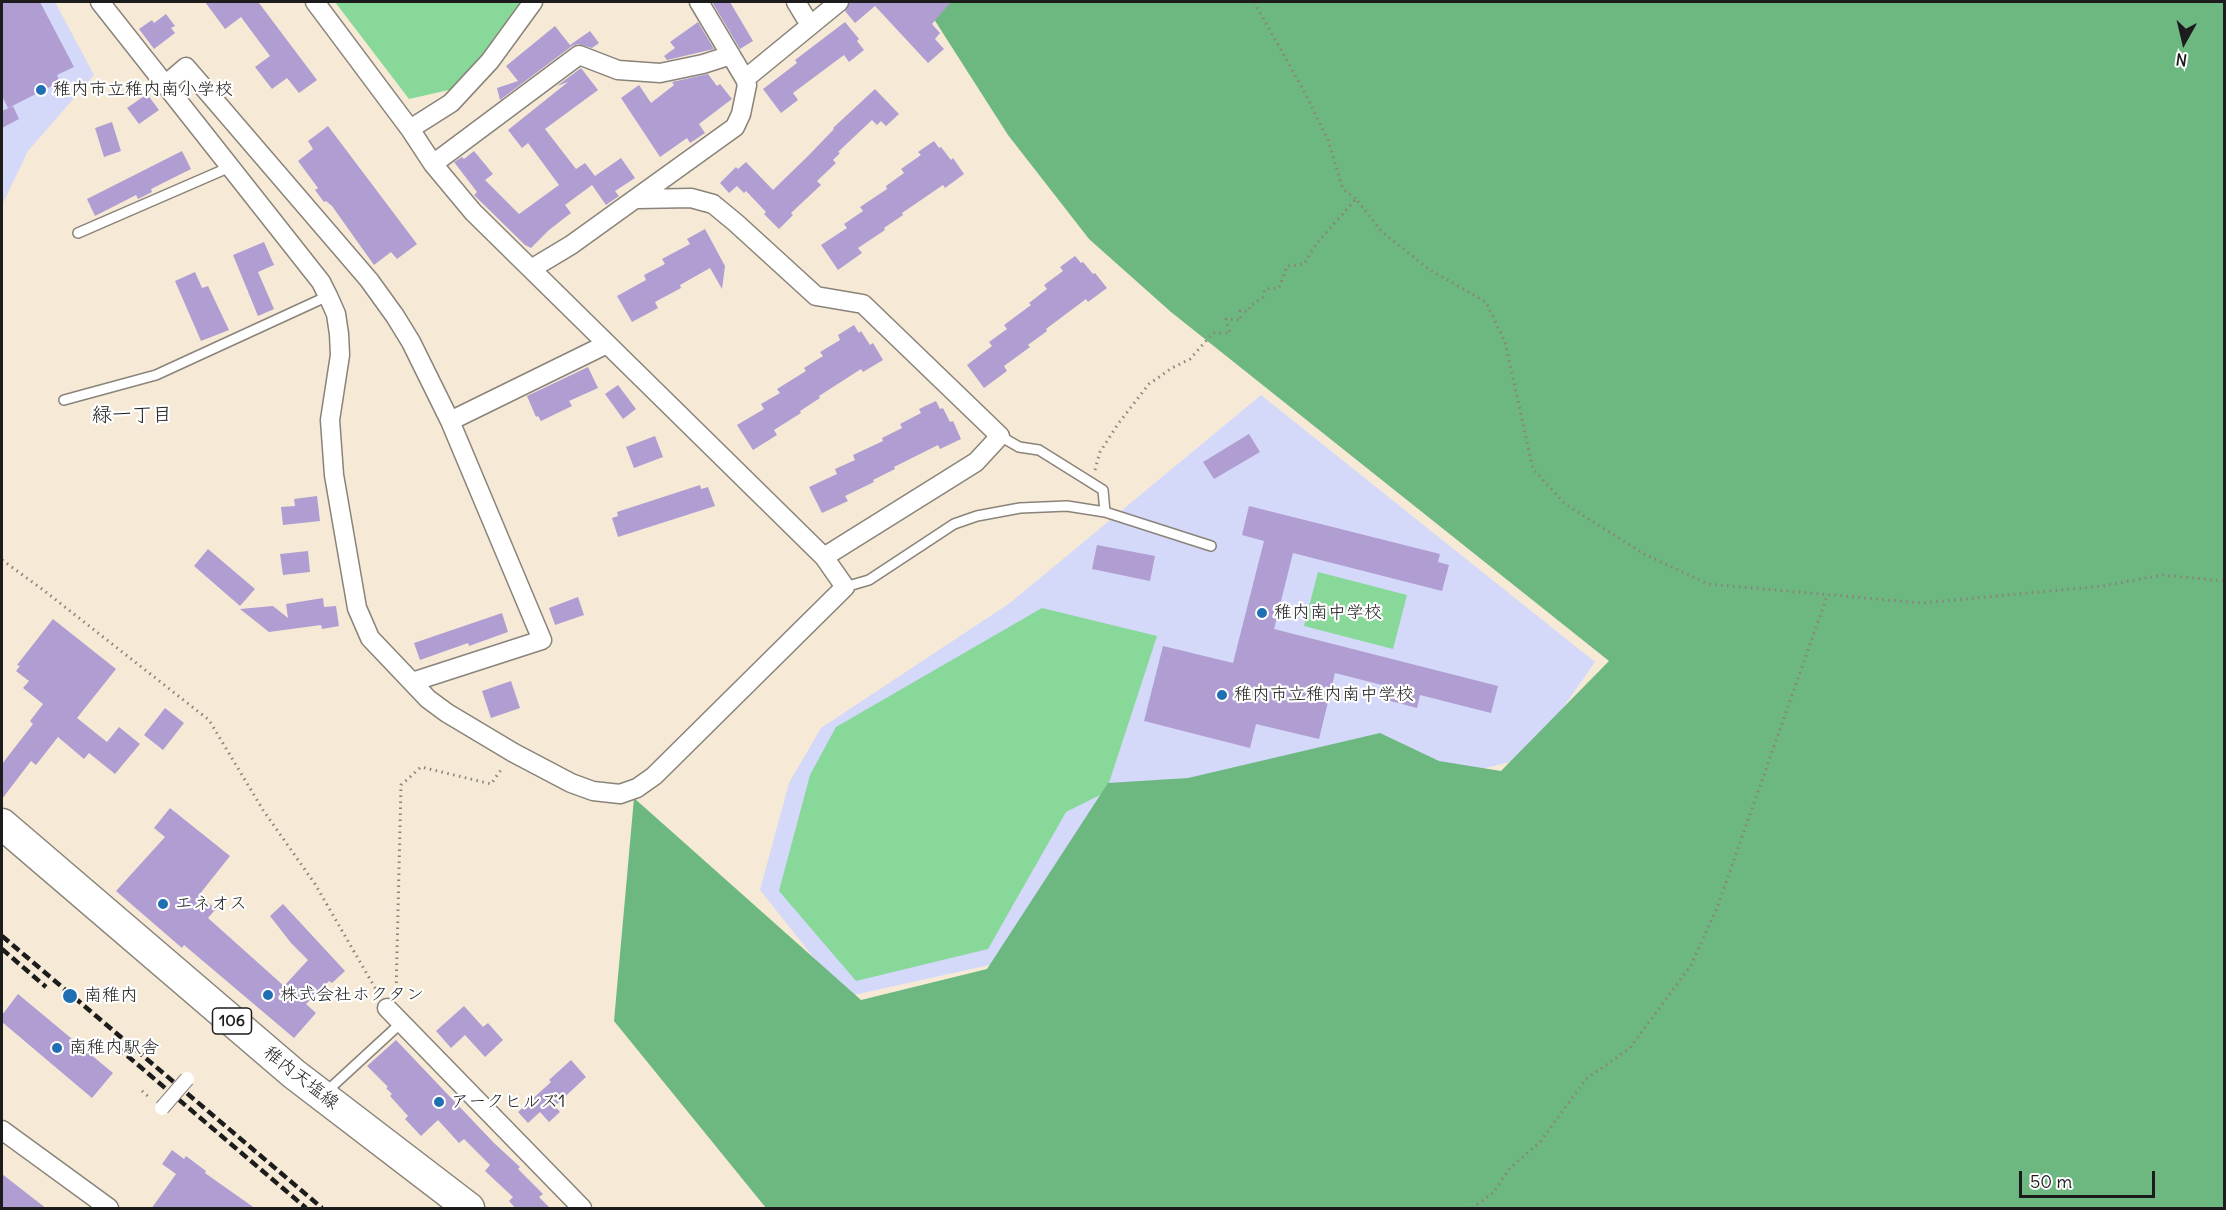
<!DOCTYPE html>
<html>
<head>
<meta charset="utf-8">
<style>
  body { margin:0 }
  #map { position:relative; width:2226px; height:1210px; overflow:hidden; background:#f6ead6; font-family:Delius,sans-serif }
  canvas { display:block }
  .frame { position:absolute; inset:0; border:3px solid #1c1c1c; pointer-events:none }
  .north { position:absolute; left:2154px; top:12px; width:60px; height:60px; -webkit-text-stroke:4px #fff; paint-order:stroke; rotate:188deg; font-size:16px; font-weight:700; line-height:24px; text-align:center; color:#1c1c1c }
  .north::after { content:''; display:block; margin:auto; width:21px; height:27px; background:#1c1c1c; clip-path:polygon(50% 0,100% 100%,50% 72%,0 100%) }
  .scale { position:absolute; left:2019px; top:1171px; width:136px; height:27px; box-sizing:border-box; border:3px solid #1c1c1c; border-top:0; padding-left:8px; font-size:18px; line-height:21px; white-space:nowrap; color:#1c1c1c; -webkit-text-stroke:4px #fff; paint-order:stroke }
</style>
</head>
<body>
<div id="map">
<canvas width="2226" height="1210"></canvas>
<div class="frame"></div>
<div class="north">N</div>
<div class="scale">50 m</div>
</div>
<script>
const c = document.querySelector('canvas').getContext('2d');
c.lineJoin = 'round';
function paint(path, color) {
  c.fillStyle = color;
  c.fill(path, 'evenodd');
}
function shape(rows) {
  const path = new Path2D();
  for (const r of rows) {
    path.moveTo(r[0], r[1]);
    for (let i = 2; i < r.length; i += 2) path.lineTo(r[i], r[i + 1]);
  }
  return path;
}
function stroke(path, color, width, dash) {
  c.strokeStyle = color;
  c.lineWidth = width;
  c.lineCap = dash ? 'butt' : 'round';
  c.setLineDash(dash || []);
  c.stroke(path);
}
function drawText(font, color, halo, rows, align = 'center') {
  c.font = font + ' Delius,"Klee One",sans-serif';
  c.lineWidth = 4.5;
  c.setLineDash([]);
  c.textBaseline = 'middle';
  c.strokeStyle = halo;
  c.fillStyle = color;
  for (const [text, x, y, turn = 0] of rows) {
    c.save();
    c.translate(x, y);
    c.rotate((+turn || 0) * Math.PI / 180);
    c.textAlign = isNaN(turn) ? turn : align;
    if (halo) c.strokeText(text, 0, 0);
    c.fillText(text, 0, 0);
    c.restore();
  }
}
const built = shape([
  [2,2,55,2,94,75,28,151,2,205],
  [1261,395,1595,662,1529,757,1435,781,994,964,845,997,760,890,789,783,821,728,1010,603]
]);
const green = shape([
  [335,2,524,2,462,87,409,99],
  [1318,572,1407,595,1393,649,1304,626],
  [1042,608,1157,636,1106,792,1066,812,988,949,856,981,779,891,810,775,836,727]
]);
const forest = shape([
  [923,2,2224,2,2224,1208,766,1208,614,1021,634,798,861,1000,987,969,1108,783,1188,778,1380,733,1439,761,1501,771,1609,661,1171,312,1089,239,1008,135]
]);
const building = shape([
  [2,2,40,2,74,67,57,75,60,82,8,108,2,96],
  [205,2,262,2,259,3,317,80,299,93,287,78,272,89,255,67,270,56,241,17,225,29],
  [712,2,730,2,753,41,740,49],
  [850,2,951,2,932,24,940,33,935,39,944,49,928,63,875,6,855,23,845,11],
  [166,14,175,26,171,28,175,33,154,49,139,29,152,20,154,23],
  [698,22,714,49,667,60,664,56,675,48,670,42],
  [845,22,859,39,857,41,864,50,849,62,844,55,793,93,798,100,781,113,763,89,797,63,795,60],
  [555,26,570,45,590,31,599,43,592,48,578,44,572,46,500,100,497,88,518,81,506,66],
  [581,68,598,90,545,129,576,169,585,163,595,176,621,158,635,178,615,191,619,196,606,205,592,185,565,205,571,213,549,230,531,248,525,245,474,195,477,192,454,162,462,157,464,159,474,151,493,174,485,180,519,214,559,185,528,143,522,148,508,130,568,82,557,86],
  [708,74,717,86,720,84,732,99,699,124,705,133,690,143,687,138,660,157,621,98,639,85,651,103,674,85,672,82],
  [875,89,899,114,886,126,881,121,877,125,872,120,838,152,840,153,833,160,836,163,817,181,821,185,791,213,793,215,779,229,764,214,766,212,746,191,744,193,737,186,729,193,720,183,736,167,738,169,746,162,773,190,809,155,834,129,833,128],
  [147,94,159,110,139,124,127,108],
  [13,106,19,119,2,128,2,111],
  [112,122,121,151,104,157,95,128],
  [328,126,417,244,397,259,391,252,374,265,332,206,326,201,324,202,315,190,318,188,298,161,313,149,308,141],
  [934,141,939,148,941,147,951,160,953,158,964,174,945,188,943,185,902,213,903,215,884,228,885,230,858,248,862,253,838,270,821,245,847,228,844,224,863,211,860,207,887,189,886,186,904,173,901,169,921,155,918,152],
  [182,151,191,169,151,189,152,192,138,199,136,195,95,216,87,199],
  [705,229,725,266,722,289,710,268,680,285,681,288,655,302,658,308,632,322,617,296,646,280,644,275,665,264,662,259,690,244,687,239],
  [264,242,274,265,258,272,274,309,258,316,233,255],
  [1075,256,1081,263,1083,262,1093,274,1095,273,1107,288,1088,302,1086,299,1046,329,1047,331,1028,345,1030,347,1004,366,1007,371,984,388,967,365,992,346,989,342,1007,329,1004,325,1031,305,1029,303,1047,289,1044,285,1063,271,1060,267],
  [195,272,202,288,208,286,229,330,201,341,175,281],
  [854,325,859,333,861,331,870,345,873,343,883,360,863,372,861,369,819,396,820,398,800,411,801,413,774,430,777,435,753,450,737,425,764,409,761,404,780,393,777,389,806,371,804,368,823,356,820,352,840,340,838,335],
  [588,367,598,388,569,401,572,406,541,421,538,416,536,417,527,396],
  [618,385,636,409,623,419,605,394],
  [936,401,940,409,943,408,950,422,953,421,961,439,940,449,938,445,894,467,895,469,873,480,874,482,845,496,848,501,822,513,809,487,837,474,835,469,855,460,853,455,883,441,882,438,902,428,900,424,921,413,919,409],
  [1249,434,1260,452,1214,479,1203,462],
  [655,436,663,457,634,468,626,447],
  [700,485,701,489,708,487,715,506,618,537,612,518,618,516,617,512],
  [317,496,320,521,283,525,281,507,295,506,294,499],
  [1249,506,1440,554,1438,562,1449,565,1442,591,1293,553,1274,629,1498,686,1491,713,1420,695,1417,708,1383,699,1386,686,1335,673,1319,739,1256,724,1250,748,1144,721,1163,646,1233,663,1264,541,1242,535],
  [1097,545,1155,556,1150,581,1092,569],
  [208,549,255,589,240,606,194,566],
  [308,551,310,572,283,575,280,554],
  [578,597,584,615,555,625,549,608],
  [323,598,324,607,336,606,339,626,322,629,321,625,269,632,240,609,273,606,288,618,286,604],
  [502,613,508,632,469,646,468,643,420,660,414,643],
  [53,619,116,669,77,718,107,742,119,727,140,744,115,774,89,753,84,759,58,737,36,765,31,761,2,799,2,764,33,724,30,721,43,704,23,688,29,681,16,671,20,666,17,665],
  [511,681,520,708,491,718,482,691],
  [165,708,184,723,163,750,144,735],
  [170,808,230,856,199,895,216,909,208,918,284,986,308,960,291,943,270,916,283,904,345,971,332,983,329,981,306,1004,316,1013,294,1038,184,945,182,948,116,891,165,837,154,828],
  [18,994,113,1073,92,1098,2,1022,2,1015],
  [464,1006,483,1027,488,1023,503,1040,485,1057,465,1035,451,1048,436,1031],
  [396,1040,494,1143,520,1167,518,1169,543,1194,539,1197,551,1209,516,1209,509,1201,513,1197,485,1171,490,1165,464,1139,459,1143,438,1120,421,1136,405,1119,408,1116,390,1096,392,1094,386,1088,388,1087,367,1066],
  [571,1060,586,1077,555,1106,560,1112,549,1122,540,1112,528,1123,518,1112,551,1082,549,1080],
  [172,1150,184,1159,186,1156,206,1171,205,1173,256,1209,151,1209,176,1174,162,1164],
  [2,1174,47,1209,2,1209]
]);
const path = shape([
  [1254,2,1304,91,1328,140,1343,189,1356,199],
  [1095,470,1100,452,1118,424,1149,384,1172,368,1190,359,1213,333,1230,333,1226,319,1241,320,1240,311,1249,311,1250,306,1263,297,1265,289,1279,288,1287,266,1304,264,1317,243,1356,199,1382,232,1430,270,1486,302,1505,342,1533,469,1565,504,1644,554,1708,584,1922,603,2103,586,2163,575,2224,581],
  [2,560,42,589,209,720,263,810,315,884,378,993],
  [396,995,401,785,421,767,491,784,503,767],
  [142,1091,150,1098],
  [1472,1208,1493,1193,1510,1168,1540,1142,1586,1079,1630,1048,1691,965,1717,908,1827,596]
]);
const service = shape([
  [78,233,230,167],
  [64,400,156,375,328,296],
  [1000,436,1019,447,1039,450,1103,490,1105,512],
  [845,587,869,580,954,524,977,516,1020,508,1067,506,1105,512,1211,546],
  [326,1092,401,1023]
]);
const minor = shape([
  [100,2,321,282,328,296,336,314,339,334,340,355,330,420,334,475,357,608,370,638,428,699,447,713,514,753,571,783,593,791,620,794,637,788,654,776,845,587,824,557,473,212,433,164,410,129,315,2],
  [699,2,745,79],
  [796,2,810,25],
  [165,85,186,67,369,280,395,316,411,342,450,421,542,640,412,682],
  [410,129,451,103,490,61,533,2],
  [433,164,579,55,618,70,660,73,703,64,731,55],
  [637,199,691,198,713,204,736,223,816,296,863,304,1000,436,976,462,824,557],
  [531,269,571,245,735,127,741,114,747,85,745,79,839,2],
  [450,421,607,344],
  [387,1008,582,1208],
  [2,1130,109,1208]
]);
const primary = shape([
  [2,824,294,1074,469,1208]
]);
const rail = shape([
  [2,936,322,1208],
  [2,949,46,987],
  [117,1047,306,1208]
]);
const pedestrianBridge = shape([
  [162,1108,187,1079]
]);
const markers = [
  [41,90,6,"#1f6fb2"],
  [1262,613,6,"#1f6fb2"],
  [1222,695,6,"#1f6fb2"],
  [163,904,6,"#1f6fb2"],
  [268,995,6,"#1f6fb2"],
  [70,996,8,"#1f6fb2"],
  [57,1048,6,"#1f6fb2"],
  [439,1102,6,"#1f6fb2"]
];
const shields = [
  [232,1021,39]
];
const shieldNames = [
  ["106",232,1021]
];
const poiNames = [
  ["稚内市立稚内南小学校",53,90],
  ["稚内南中学校",1274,613],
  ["稚内市立稚内南中学校",1234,695],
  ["エネオス",175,904],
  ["株式会社ホクタン",280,995],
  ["南稚内",84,996],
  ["南稚内駅舎",69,1048],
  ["アークヒルズ1",451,1102]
];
const streetNames = [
  ["稚内天塩線",301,1078,38]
];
const neighbourhoodNames = [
  ["緑一丁目",132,415]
];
paint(built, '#d4d8f9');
paint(green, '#87d899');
paint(forest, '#6db881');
paint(building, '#b09dd2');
stroke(service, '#898379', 12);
stroke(minor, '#898379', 21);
stroke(primary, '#898379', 33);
stroke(path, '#898379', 3, [1.5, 4.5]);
stroke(service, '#fff', 9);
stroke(minor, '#fff', 18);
stroke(primary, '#fff', 30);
stroke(rail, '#1c1c1c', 4.5, [9, 4.5]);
stroke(pedestrianBridge, '#898379', 16, []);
stroke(pedestrianBridge, '#fff', 14);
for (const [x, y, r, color] of markers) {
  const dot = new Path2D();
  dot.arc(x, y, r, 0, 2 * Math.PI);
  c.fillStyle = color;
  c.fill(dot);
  stroke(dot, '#fff', 2);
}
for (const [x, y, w] of shields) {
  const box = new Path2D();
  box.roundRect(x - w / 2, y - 13, w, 26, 4.5);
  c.fillStyle = '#fff';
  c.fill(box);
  stroke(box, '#1c1c1c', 1.5);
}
drawText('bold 16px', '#1c1c1c', null, shieldNames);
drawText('18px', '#1c1c1c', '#fff', poiNames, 'left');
drawText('18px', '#1c1c1c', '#fff', streetNames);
drawText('20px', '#1c1c1c', '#fff', neighbourhoodNames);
</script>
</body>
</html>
